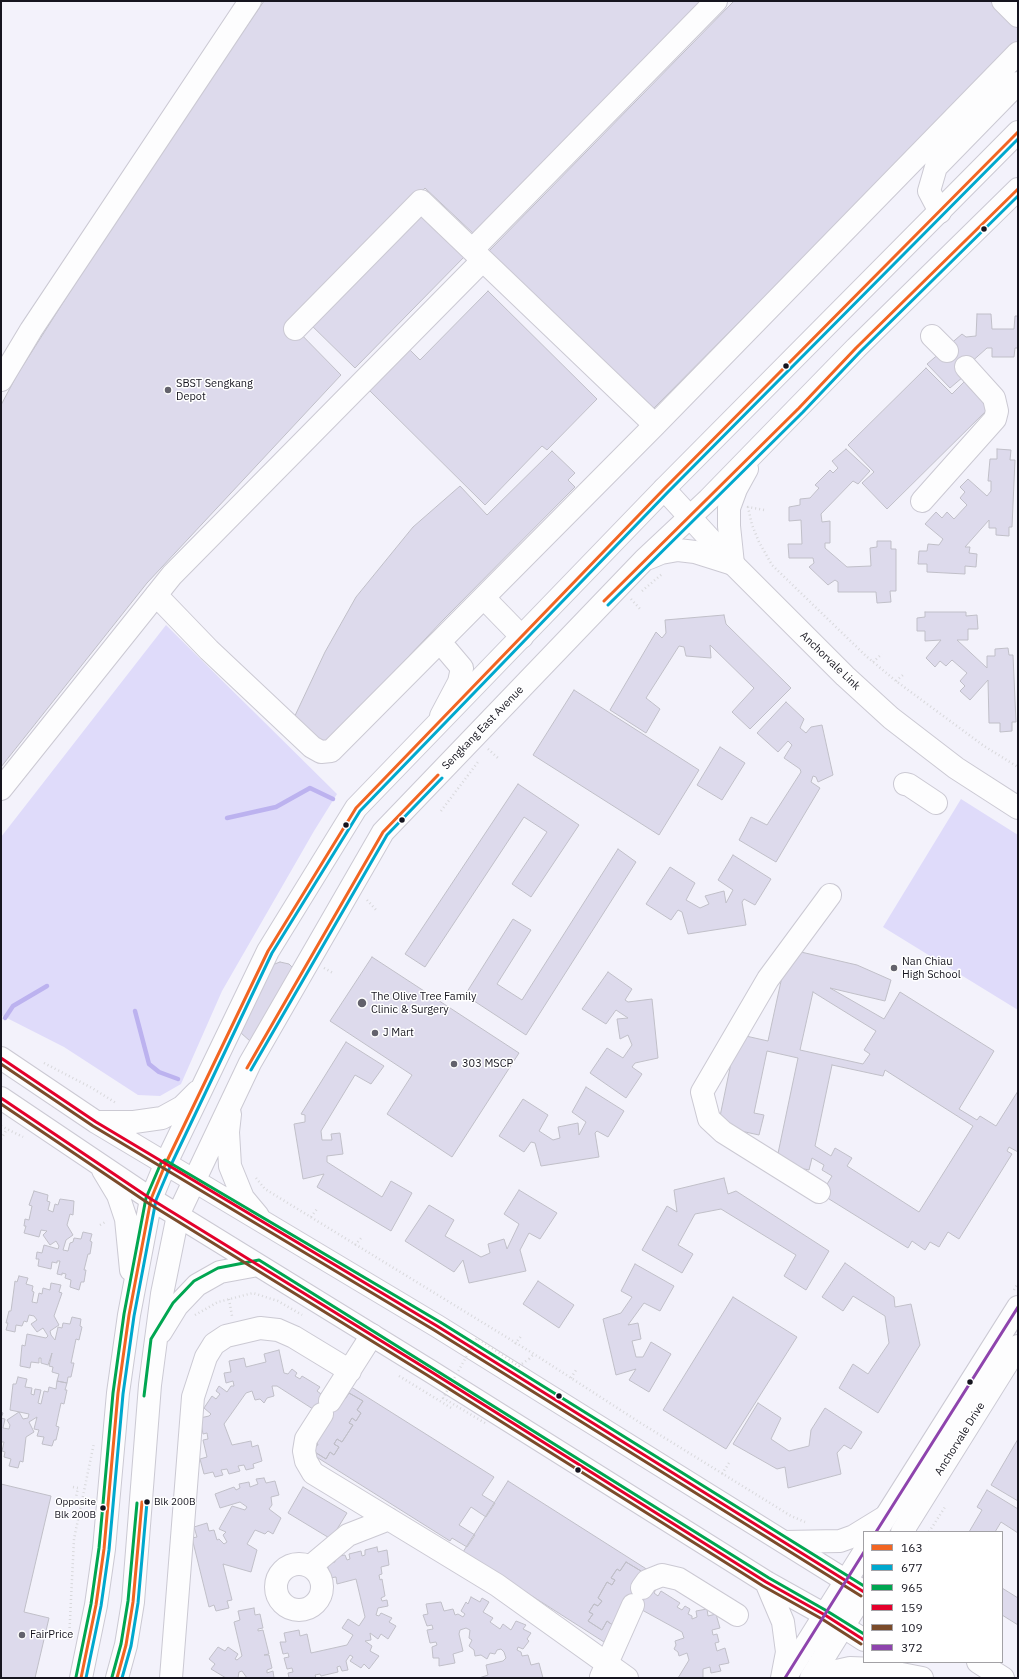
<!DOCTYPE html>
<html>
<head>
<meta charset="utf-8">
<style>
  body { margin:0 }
  #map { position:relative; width:1019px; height:1679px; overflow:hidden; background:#f3f2fb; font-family:"IBM Plex Sans",sans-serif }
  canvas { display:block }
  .frame { position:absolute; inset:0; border:2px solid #16151f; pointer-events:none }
  .legend { position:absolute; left:863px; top:1531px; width:140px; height:132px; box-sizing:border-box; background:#fff; border:1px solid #a2a1a5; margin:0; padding:5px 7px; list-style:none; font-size:12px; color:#16151f }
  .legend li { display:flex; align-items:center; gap:8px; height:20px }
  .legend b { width:20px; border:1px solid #a2a1a5 }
</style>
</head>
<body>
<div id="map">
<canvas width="1019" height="1679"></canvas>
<div class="frame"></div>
<ul class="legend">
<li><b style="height:5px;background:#f26522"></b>163</li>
<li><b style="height:5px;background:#00a9ce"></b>677</li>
<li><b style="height:5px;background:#00a651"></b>965</li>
<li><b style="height:5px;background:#e4002b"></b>159</li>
<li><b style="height:5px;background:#7a4b2a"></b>109</li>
<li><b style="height:5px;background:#8e44ad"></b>372</li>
</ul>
</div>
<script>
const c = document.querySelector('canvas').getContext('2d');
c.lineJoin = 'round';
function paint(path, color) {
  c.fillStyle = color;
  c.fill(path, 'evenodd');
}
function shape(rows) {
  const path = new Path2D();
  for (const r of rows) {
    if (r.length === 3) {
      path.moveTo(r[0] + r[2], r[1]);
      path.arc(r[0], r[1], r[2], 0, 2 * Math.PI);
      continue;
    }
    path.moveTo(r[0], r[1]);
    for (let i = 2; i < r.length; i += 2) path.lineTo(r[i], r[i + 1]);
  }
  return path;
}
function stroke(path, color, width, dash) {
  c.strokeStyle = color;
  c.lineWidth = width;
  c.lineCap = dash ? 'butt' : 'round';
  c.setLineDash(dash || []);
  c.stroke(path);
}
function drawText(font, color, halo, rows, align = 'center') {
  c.font = font + ' "IBM Plex Sans",sans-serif';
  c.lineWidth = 3;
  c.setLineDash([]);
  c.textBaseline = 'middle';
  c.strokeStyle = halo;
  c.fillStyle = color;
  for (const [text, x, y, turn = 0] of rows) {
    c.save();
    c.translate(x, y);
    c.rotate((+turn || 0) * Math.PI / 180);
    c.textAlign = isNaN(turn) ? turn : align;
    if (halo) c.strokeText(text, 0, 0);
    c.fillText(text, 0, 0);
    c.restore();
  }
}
const green = shape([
  [166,625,337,794,314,831,222,991,181,1084,160,1096,138,1095,64,1047,1,1015,1,837],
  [961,799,1018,835,1018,1010,883,927]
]);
const stream = shape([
  [227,818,276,807,310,788,333,799],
  [135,1011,149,1064,159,1072,178,1079],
  [5,1018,13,1006,47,986]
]);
const building = shape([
  [264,1,708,1,476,236,425,188,290,323,341,375,147,583,1,767,1,405,17,375,155,158,264,1],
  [734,1,990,1,1018,29,1018,41,653,409,489,251,734,1],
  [420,208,466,255,355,368,307,321,420,208],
  [488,291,597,399,547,450,542,446,485,505,369,390,409,349,420,360,488,291],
  [977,314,991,314,992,329,1014,329,1015,316,1018,316,1018,348,1015,348,1014,357,992,357,992,348,987,348,960,372,963,377,950,388,927,364,962,334,966,337,976,336,977,314],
  [926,368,952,394,964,382,989,408,887,509,862,483,874,472,848,445,926,368],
  [846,449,870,471,858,484,853,481,821,514,822,522,830,521,830,543,825,543,825,548,847,567,871,566,870,548,877,547,877,541,891,541,891,549,896,549,896,591,890,591,891,602,877,603,876,592,838,592,838,582,835,580,828,585,809,567,814,563,813,558,789,558,788,544,802,544,801,520,789,521,789,507,800,505,800,499,810,498,819,488,815,485,830,470,833,473,838,468,832,461,846,449],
  [997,449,1011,450,1010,460,1015,460,1012,527,1009,527,1009,536,996,535,996,528,989,528,989,520,965,547,970,547,969,553,977,554,976,567,965,566,965,574,927,572,927,564,918,564,919,551,927,551,928,544,939,545,943,539,925,524,936,512,942,518,947,512,954,519,967,505,960,498,965,492,960,487,968,479,987,496,991,491,991,481,988,481,990,459,997,459,997,449],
  [552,451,575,473,568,480,575,487,444,619,321,749,292,722,325,652,356,597,413,527,460,486,487,515,552,451],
  [925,612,966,612,966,616,977,615,978,629,968,629,968,640,957,640,987,668,987,656,995,656,995,649,1008,648,1009,655,1013,655,1016,722,1012,722,1012,731,1000,732,1000,723,989,723,988,680,970,700,960,691,965,686,960,681,967,673,952,660,946,666,940,661,935,667,926,658,941,640,925,641,925,631,917,631,917,618,925,617,925,612],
  [724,615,726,624,791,688,750,729,732,712,754,688,710,645,711,658,686,656,684,647,679,646,646,698,660,709,646,733,610,710,656,632,662,638,666,633,665,620,724,615],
  [574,690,699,770,659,835,533,755,574,690],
  [786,702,804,719,800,728,806,733,811,727,822,725,833,775,818,782,816,777,813,776,811,782,820,788,776,862,739,840,751,817,767,825,801,772,800,769,784,758,792,745,788,741,778,752,757,733,786,702],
  [720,747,745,763,722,800,697,785,720,747],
  [518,784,579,825,531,897,512,884,547,832,524,817,425,967,405,954,518,784],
  [618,849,636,862,526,1035,465,995,513,919,531,930,497,984,522,1000,618,849],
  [733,855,771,879,755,905,744,899,742,902,746,925,688,934,682,912,678,910,671,920,646,904,670,867,695,883,686,900,700,908,709,904,705,896,724,891,726,903,733,890,718,880,733,855],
  [788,949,857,965,891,980,885,1001,830,988,884,1019,900,992,994,1051,959,1109,977,1120,980,1116,996,1126,1018,1091,1018,1152,1009,1147,1007,1151,1012,1154,959,1239,948,1232,939,1247,930,1242,925,1250,912,1241,908,1248,821,1194,832,1176,822,1170,824,1165,812,1158,809,1170,776,1163,798,1058,767,1051,754,1113,764,1115,759,1135,718,1126,737,1034,768,1041,788,949],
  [813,992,876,1031,864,1050,870,1054,863,1064,800,1050,813,992],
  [832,1065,883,1076,885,1070,973,1126,919,1212,847,1166,852,1158,835,1148,831,1156,815,1146,832,1065],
  [372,957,519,1053,452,1157,387,1114,412,1075,330,1021,372,957],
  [280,962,289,964,295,970,255,1041,250,1041,241,1033,272,965,280,962],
  [608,972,632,989,625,1000,628,1002,652,999,658,1058,635,1063,632,1067,642,1074,626,1098,590,1073,607,1048,623,1058,632,1045,628,1035,620,1039,617,1019,628,1018,616,1010,606,1024,582,1009,608,972],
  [346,1042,384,1066,371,1084,355,1075,321,1131,322,1140,332,1140,331,1134,340,1133,343,1154,327,1156,327,1162,382,1197,391,1181,412,1193,391,1231,317,1187,324,1174,303,1179,294,1124,305,1122,305,1115,301,1114,346,1042],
  [586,1087,624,1111,608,1137,597,1131,595,1133,599,1157,541,1166,535,1143,531,1142,524,1152,499,1136,523,1099,548,1115,539,1131,553,1140,560,1138,558,1127,578,1123,579,1135,586,1122,572,1112,586,1087],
  [724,1178,728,1194,736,1191,829,1251,806,1290,784,1276,796,1255,721,1209,695,1214,678,1245,693,1254,682,1273,642,1250,667,1206,677,1212,674,1190,724,1178],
  [519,1190,557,1213,540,1239,529,1233,520,1250,526,1271,469,1283,463,1260,454,1272,405,1241,429,1205,454,1220,445,1236,481,1257,490,1253,488,1244,504,1239,507,1249,519,1224,504,1214,519,1190],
  [34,1191,48,1195,47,1201,50,1202,48,1210,53,1212,55,1204,58,1205,60,1199,74,1201,73,1215,70,1214,67,1225,73,1235,66,1240,63,1250,68,1251,70,1243,73,1242,74,1238,81,1239,83,1232,92,1234,90,1241,92,1242,90,1254,88,1254,84,1270,86,1270,84,1282,81,1282,79,1290,70,1287,71,1280,65,1278,66,1274,62,1273,62,1275,57,1274,60,1261,57,1261,57,1263,52,1262,51,1269,38,1266,39,1259,36,1259,37,1252,42,1253,44,1245,58,1249,59,1246,56,1241,50,1245,43,1235,47,1231,41,1230,39,1237,24,1233,26,1226,24,1226,25,1219,29,1220,32,1206,29,1205,34,1191],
  [845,1263,894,1297,895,1307,911,1304,920,1345,878,1413,839,1388,853,1364,868,1374,889,1343,885,1316,853,1296,843,1311,822,1297,845,1263],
  [635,1264,674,1286,660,1311,644,1303,628,1325,638,1323,641,1339,632,1341,636,1357,643,1357,651,1342,671,1354,649,1392,629,1380,636,1369,616,1375,603,1319,621,1313,632,1297,621,1291,635,1264],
  [19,1276,28,1278,26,1284,33,1286,32,1291,34,1292,32,1302,37,1303,39,1293,42,1294,43,1288,50,1290,51,1283,61,1285,59,1292,62,1293,54,1316,59,1325,50,1331,51,1335,55,1340,58,1327,62,1328,63,1323,70,1324,72,1317,81,1319,80,1326,82,1327,79,1340,76,1339,71,1363,74,1363,71,1377,68,1377,67,1383,57,1381,59,1374,52,1372,53,1367,49,1366,52,1353,48,1365,41,1363,41,1358,39,1358,39,1363,31,1362,30,1368,20,1366,22,1345,25,1346,27,1334,46,1338,48,1336,43,1328,37,1332,31,1324,37,1320,34,1316,29,1315,27,1322,24,1321,22,1326,16,1325,15,1332,6,1330,8,1323,6,1323,9,1311,11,1311,15,1281,17,1282,19,1276],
  [538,1281,574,1305,559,1328,523,1304,538,1281],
  [733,1297,797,1337,726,1449,663,1410,733,1297],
  [279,1350,284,1373,288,1374,292,1369,297,1373,295,1376,300,1379,302,1376,320,1387,317,1391,321,1394,324,1390,332,1395,341,1396,345,1399,349,1393,363,1401,357,1410,361,1413,356,1421,352,1418,349,1423,353,1425,342,1442,337,1439,334,1444,339,1447,334,1455,330,1452,326,1459,313,1451,318,1444,313,1441,327,1418,277,1386,272,1386,274,1396,267,1398,264,1403,260,1399,255,1400,252,1391,246,1393,224,1424,232,1445,251,1441,252,1447,258,1445,262,1461,253,1464,254,1468,246,1470,244,1465,238,1466,240,1471,229,1474,227,1469,221,1470,223,1475,215,1477,213,1472,204,1474,200,1459,207,1457,203,1440,208,1439,207,1433,203,1434,200,1418,209,1416,211,1414,204,1408,212,1396,216,1399,220,1394,216,1391,219,1386,227,1392,231,1386,234,1386,233,1381,226,1383,224,1373,231,1372,229,1361,244,1358,246,1367,266,1362,264,1354,279,1350],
  [18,1377,27,1379,25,1387,32,1388,31,1394,34,1395,35,1389,41,1390,38,1403,41,1404,44,1391,48,1392,49,1387,56,1389,57,1381,67,1383,65,1390,67,1390,64,1404,61,1403,56,1426,59,1427,56,1440,54,1440,52,1446,42,1444,44,1437,37,1436,39,1430,34,1429,37,1417,29,1422,34,1432,26,1437,23,1462,20,1461,18,1468,9,1466,11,1459,4,1457,5,1452,2,1451,4,1442,1,1442,1,1412,3,1413,1,1418,5,1419,3,1428,9,1429,10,1425,7,1420,19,1412,23,1419,28,1418,29,1414,10,1410,13,1384,16,1384,18,1377],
  [348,1385,494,1477,482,1495,495,1503,486,1517,471,1507,459,1525,475,1535,467,1547,452,1538,450,1541,307,1451,313,1441,318,1444,313,1451,326,1459,330,1452,334,1455,339,1447,334,1444,337,1439,342,1442,353,1425,349,1423,352,1418,356,1421,361,1413,357,1410,363,1401,349,1393,345,1399,341,1396,348,1385],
  [758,1403,781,1418,771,1439,789,1451,809,1446,811,1430,825,1408,862,1432,851,1449,844,1445,837,1453,841,1474,788,1488,785,1467,777,1469,733,1444,758,1403],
  [1018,1439,1018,1501,991,1485,1018,1439],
  [264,1478,266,1483,275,1481,279,1495,271,1497,272,1505,269,1509,281,1518,273,1534,268,1531,265,1534,255,1530,247,1544,257,1550,251,1572,223,1564,232,1600,227,1601,229,1608,216,1611,214,1605,209,1607,192,1538,197,1537,194,1527,207,1523,209,1531,214,1530,217,1540,219,1539,224,1544,227,1542,223,1535,226,1532,219,1529,232,1506,245,1510,247,1507,240,1502,220,1508,215,1494,234,1487,236,1490,240,1488,239,1484,249,1482,250,1487,258,1484,256,1479,264,1478],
  [508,1481,648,1570,637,1577,641,1571,626,1562,620,1571,617,1569,611,1578,615,1580,612,1585,607,1582,598,1598,602,1601,598,1606,594,1604,589,1612,593,1614,588,1621,602,1630,607,1621,614,1626,604,1642,463,1552,508,1481],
  [1,1484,51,1496,24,1612,49,1618,35,1678,1,1678,1,1484],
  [303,1487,347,1513,331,1539,288,1513,303,1487],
  [987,1490,1018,1509,1018,1533,1001,1522,995,1532,969,1532,982,1510,977,1507,987,1490],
  [377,1547,378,1552,387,1550,389,1565,381,1567,382,1574,379,1575,380,1580,382,1579,385,1596,381,1598,382,1601,387,1600,388,1606,378,1608,376,1615,379,1616,381,1613,392,1618,389,1622,396,1626,388,1639,381,1634,378,1639,370,1633,371,1640,365,1641,372,1646,370,1651,379,1656,369,1669,364,1664,361,1668,350,1661,353,1657,350,1655,346,1661,348,1670,342,1671,340,1666,337,1667,338,1672,321,1676,320,1674,315,1675,316,1678,289,1678,288,1673,293,1672,292,1668,287,1669,284,1658,289,1657,288,1653,283,1654,280,1642,286,1642,284,1633,299,1630,300,1636,307,1634,311,1653,347,1645,353,1635,342,1628,348,1619,359,1626,365,1617,356,1579,337,1584,336,1577,330,1578,327,1564,335,1562,334,1557,345,1555,347,1560,350,1559,349,1554,361,1551,362,1556,365,1555,365,1550,377,1547],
  [626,1562,641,1571,637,1577,656,1589,654,1593,658,1596,661,1591,680,1603,677,1607,682,1610,685,1606,690,1609,688,1614,692,1616,692,1619,697,1617,696,1611,707,1609,708,1616,716,1614,720,1628,712,1630,713,1635,717,1634,719,1642,715,1643,717,1651,725,1648,729,1663,719,1665,721,1671,711,1673,710,1667,703,1669,703,1678,678,1678,689,1660,687,1653,679,1656,678,1652,674,1649,676,1645,675,1641,684,1638,682,1632,633,1605,614,1626,607,1621,602,1630,588,1621,593,1614,589,1612,594,1604,598,1606,602,1601,598,1598,607,1582,612,1585,615,1580,611,1578,617,1569,620,1571,626,1562],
  [1002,1588,1018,1598,1018,1625,1002,1615,1002,1588],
  [471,1597,480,1602,482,1598,489,1602,483,1612,493,1618,490,1622,500,1629,503,1624,511,1630,516,1621,526,1625,523,1629,531,1633,527,1639,529,1641,523,1649,518,1647,517,1650,521,1652,522,1656,528,1655,531,1665,539,1663,543,1678,479,1678,488,1675,486,1665,503,1661,506,1658,504,1652,501,1649,497,1650,495,1654,490,1653,487,1659,481,1655,475,1656,474,1650,469,1646,472,1640,469,1638,470,1630,466,1628,460,1630,459,1634,463,1651,453,1654,455,1663,439,1666,439,1658,433,1658,432,1647,437,1645,436,1642,430,1643,427,1630,433,1629,432,1625,427,1626,423,1615,428,1614,426,1604,441,1602,444,1611,453,1609,455,1615,458,1614,463,1617,465,1614,461,1611,466,1602,468,1604,471,1597],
  [254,1608,255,1615,260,1614,263,1628,258,1629,258,1631,263,1630,269,1654,264,1655,269,1655,272,1668,267,1670,267,1673,273,1671,274,1678,247,1678,242,1671,239,1672,238,1678,226,1678,211,1669,215,1664,209,1659,218,1647,225,1651,228,1647,238,1654,235,1659,237,1660,242,1656,234,1622,240,1620,238,1611,254,1608]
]);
const path = shape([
  [764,510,748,507,752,525,759,542,772,565,866,656,896,681,984,746,1018,767],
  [642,591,662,574],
  [631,599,640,609],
  [873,662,882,654],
  [896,681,904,674],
  [488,749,498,758],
  [441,811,478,762],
  [367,900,377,911],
  [324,968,333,973],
  [44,1063,92,1088,116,1103],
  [1,1126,23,1137],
  [1,1139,7,1129],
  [256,1178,265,1189,534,1354,639,1422,791,1516,805,1522],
  [311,1217,317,1209],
  [100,1225,107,1221],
  [355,1245,362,1237],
  [1014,1290,1018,1283],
  [229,1299,232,1316],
  [195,1315,218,1302,253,1293,278,1301,302,1315],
  [515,1344,522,1335],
  [529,1359,534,1354],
  [399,1376,453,1409],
  [571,1378,576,1370],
  [722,1474,729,1463],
  [73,1487,78,1488,76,1497],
  [929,1532,945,1507],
  [69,1640,74,1539,94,1443]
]);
const minor = shape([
  [1003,1,1018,16],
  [940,212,929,191,936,167,1018,83],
  [472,250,716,1],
  [295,329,421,201,655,425],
  [932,336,947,351],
  [1,380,31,330,250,1],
  [664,489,733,564,845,676,891,718,956,768,1018,808],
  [922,501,995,419,997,411,994,398,966,367],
  [156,595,209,650,312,747,321,752,331,751,655,425,1018,53],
  [484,598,522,637],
  [440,642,462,668,459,682,441,716],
  [905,784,909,785,936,803],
  [1,789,172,575,482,261],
  [819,1192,723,1132,709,1119,702,1092,768,979,830,895],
  [330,1401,372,1335],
  [322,1414,306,1439,304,1451,306,1461,313,1473,497,1585,627,1678],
  [876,1532,1018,1307],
  [902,1532,1018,1346],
  [299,1587,23],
  [311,1566,348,1535,389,1519],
  [642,1588,647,1581,662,1575,679,1579,737,1615],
  [601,1677,633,1605],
  [171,1678,193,1397,206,1357,214,1344,226,1336,260,1328,278,1330,294,1337,350,1371],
  [785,1678,864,1552],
  [811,1678,864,1593]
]);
const major = shape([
  [649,558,661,553,678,550,695,552,733,564,729,526,729,508,736,489,747,469],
  [1,1058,96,1122,437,1326,864,1592],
  [1,1098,151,1199,430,1371,766,1582,825,1615,864,1640],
  [230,1114,228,1132,230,1166,243,1198,258,1216],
  [96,1122,134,1122,162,1118,182,1107,197,1092],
  [103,1170,118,1195,126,1219,131,1270],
  [161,1332,177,1306,197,1285,220,1272,258,1265],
  [905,1532,905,1528],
  [784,1542,840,1541,854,1536,885,1517],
  [766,1582,783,1622,787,1652,782,1678],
  [978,1662,1003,1678],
  [81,1678,96,1605,104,1549,118,1393,129,1315,151,1199,165,1165,268,951,356,808,664,489,1018,132],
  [117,1678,126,1645,133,1602,150,1385,162,1294,178,1215,250,1063,383,832,644,560,708,500,856,348,1018,189],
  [822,1678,832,1672,850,1668,876,1669,922,1678]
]);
const pathBridge = shape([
  [485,1423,443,1398,477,1338,519,1366,529,1359]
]);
const bus1 = shape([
  [604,601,799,408,856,348,1018,189],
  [247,1068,383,832,438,775],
  [81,1678,96,1605,104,1549,118,1393,129,1315,151,1199,165,1165,268,951,356,808,664,489,1018,132],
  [117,1678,126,1645,133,1602,142,1502]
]);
const bus2 = shape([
  [608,605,803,412,860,352,1018,196],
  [251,1070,387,835,442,778],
  [86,1678,101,1606,109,1550,123,1394,134,1316,156,1200,170,1167,272,953,360,811,668,492,1018,139],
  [122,1678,131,1646,138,1603,147,1502]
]);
const bus3 = shape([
  [144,1396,151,1339,173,1303,194,1281,218,1268,259,1260,769,1578,827,1611,864,1634],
  [76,1677,91,1604,99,1548,113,1393,124,1314,146,1198,161,1163,165,1160,440,1322,864,1586],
  [112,1677,121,1644,128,1601,137,1503]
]);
const bus4 = shape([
  [1,1058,96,1122,437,1326,864,1592],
  [1,1098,151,1199,430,1371,766,1582,825,1615,864,1640]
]);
const bus5 = shape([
  [1,1064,93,1126,434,1330,861,1596],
  [1,1104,148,1203,427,1375,763,1586,822,1619,861,1644]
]);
const bus6 = shape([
  [876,1532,1018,1307],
  [785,1678,864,1552]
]);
const markers = [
  [984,229,3.5,"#16151f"],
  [786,366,3.5,"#16151f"],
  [168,390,4,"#63626c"],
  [402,820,3.5,"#16151f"],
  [346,825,3.5,"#16151f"],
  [894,968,4,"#63626c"],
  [362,1003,5,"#63626c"],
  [375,1033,4,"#63626c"],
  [454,1064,4,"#63626c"],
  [970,1382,3.5,"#16151f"],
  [559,1396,3.5,"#16151f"],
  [578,1470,3.5,"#16151f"],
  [147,1502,3.5,"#16151f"],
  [103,1508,3.5,"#16151f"],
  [22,1635,4,"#63626c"]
];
const busNames = [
  ["Opposite",96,1502],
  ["Blk 200B",96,1515],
  ["Blk 200B",154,1502,"left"]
];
const poiNames = [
  ["SBST Sengkang",176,384],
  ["Depot",176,397],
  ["Nan Chiau",902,962],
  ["High School",902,975],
  ["The Olive Tree Family",371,997],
  ["Clinic & Surgery",371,1010],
  ["J Mart",383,1033],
  ["303 MSCP",462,1064],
  ["FairPrice",30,1635]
];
const streetNames = [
  ["Anchorvale Link",830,661,44],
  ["Sengkang East Avenue",483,728,-46],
  ["Anchorvale Drive",960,1439,-58]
];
paint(green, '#dfdbfa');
stroke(stream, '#bcb2ef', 4.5);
paint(building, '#dddaec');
stroke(building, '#c0bfc8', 1);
stroke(minor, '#cbc9d3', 24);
stroke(major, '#cbc9d3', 24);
stroke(path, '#d8d8db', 2.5, [1, 3]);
stroke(minor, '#fdfdfe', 22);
stroke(major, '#fdfdfe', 22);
stroke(pathBridge, '#d8d8db', 2.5, [1, 3]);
stroke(bus1, '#f26522', 3);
stroke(bus2, '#00a9ce', 3);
stroke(bus3, '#00a651', 3);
stroke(bus4, '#e4002b', 3);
stroke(bus5, '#7a4b2a', 3);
stroke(bus6, '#8e44ad', 3);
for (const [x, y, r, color] of markers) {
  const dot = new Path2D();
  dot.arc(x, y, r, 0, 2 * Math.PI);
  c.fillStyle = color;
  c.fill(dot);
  stroke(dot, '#fff', 1.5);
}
drawText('10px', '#16151f', '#fff', busNames, 'right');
drawText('11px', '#16151f', '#fff', poiNames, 'left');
drawText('11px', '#16151f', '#fff', streetNames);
</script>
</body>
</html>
